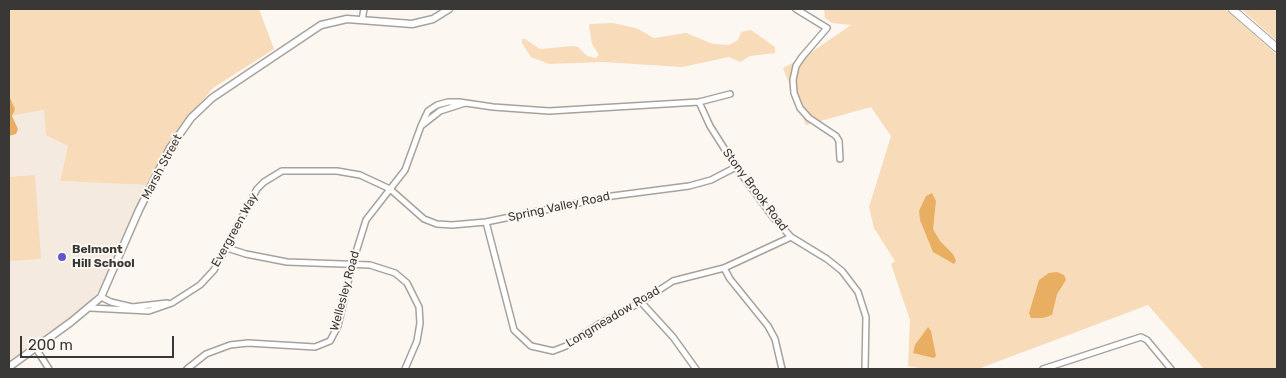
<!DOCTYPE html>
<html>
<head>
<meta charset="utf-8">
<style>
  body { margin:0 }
  #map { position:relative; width:1286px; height:378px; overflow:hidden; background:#fdf7f2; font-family:Rubik,sans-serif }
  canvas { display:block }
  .frame { position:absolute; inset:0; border:10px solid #3a3836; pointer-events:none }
  .scale { position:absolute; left:20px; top:336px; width:154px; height:22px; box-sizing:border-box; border:2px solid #3a3836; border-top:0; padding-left:6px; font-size:15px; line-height:18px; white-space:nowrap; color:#3a3836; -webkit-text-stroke:4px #fdf7f2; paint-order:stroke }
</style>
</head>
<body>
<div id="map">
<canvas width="1286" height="378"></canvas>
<div class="frame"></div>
<div class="scale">200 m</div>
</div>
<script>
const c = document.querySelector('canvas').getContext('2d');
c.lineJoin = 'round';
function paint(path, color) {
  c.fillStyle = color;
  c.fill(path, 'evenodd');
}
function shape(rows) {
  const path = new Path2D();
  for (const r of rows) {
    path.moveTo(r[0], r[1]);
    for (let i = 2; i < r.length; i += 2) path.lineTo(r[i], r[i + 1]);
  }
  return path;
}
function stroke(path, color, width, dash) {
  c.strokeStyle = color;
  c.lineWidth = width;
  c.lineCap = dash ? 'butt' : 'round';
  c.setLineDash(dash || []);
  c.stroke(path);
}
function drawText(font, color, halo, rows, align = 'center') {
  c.font = font + ' Rubik,sans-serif';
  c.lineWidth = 4;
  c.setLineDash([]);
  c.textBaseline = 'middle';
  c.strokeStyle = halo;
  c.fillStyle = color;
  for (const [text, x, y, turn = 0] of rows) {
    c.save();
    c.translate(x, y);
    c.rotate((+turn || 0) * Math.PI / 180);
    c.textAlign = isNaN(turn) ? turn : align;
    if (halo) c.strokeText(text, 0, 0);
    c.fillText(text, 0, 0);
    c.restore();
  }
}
const built = shape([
  [44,110,68,146,60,181,146,185,106,280,91,301,82,310,9,361,9,116]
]);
const green = shape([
  [9,9,259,9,274,49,213,88,171,138,146,185,60,181,68,146,46,135,44,110,9,116],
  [824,9,1225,9,1277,55,1277,369,1204,369,1148,305,978,369,925,369,908,366,910,320,891,264,895,261,874,228,869,207,891,136,871,107,806,125,783,68,806,56,851,25,832,23,825,18],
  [1241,9,1277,9,1277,41],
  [613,23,636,28,654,38,686,33,713,44,729,45,738,40,741,32,751,30,775,47,775,53,750,56,740,62,729,57,682,67,603,62,549,64,531,57,522,43,522,39,525,39,540,49,573,46,578,47,587,56,596,58,599,55,592,44,589,26,590,24],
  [35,175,41,259,9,261,9,177]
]);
const water = shape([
  [9,96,15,109,12,116,18,129,16,134,9,136],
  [932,193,936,201,933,229,940,241,953,254,956,261,954,264,933,252,920,220,919,211,926,196],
  [1057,272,1064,275,1066,280,1057,294,1052,315,1043,318,1031,318,1029,313,1039,280,1049,273],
  [928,327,931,331,936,356,934,358,913,353,915,345]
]);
const minor = shape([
  [796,9,827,28,802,57,796,66,793,80,794,93,800,108,809,118,836,136,839,141,840,159],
  [362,20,364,9],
  [699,102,710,126,736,167,773,217,791,237,827,259,842,271,858,292,866,317,865,369],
  [465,103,440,111,421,126,428,111,437,105,448,102,459,102,493,107,549,111,699,102,730,94],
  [486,222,514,330,531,346,553,351,566,346,597,325,641,302,673,281,724,268,791,237],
  [227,248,246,254,287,262,370,265,395,273,407,283,419,307,420,323,417,341,405,369],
  [724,268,730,279,768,326,775,339,782,369],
  [101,297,111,302,132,307,167,303],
  [641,302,673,337,696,369],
  [90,308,149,311,172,303,200,285,214,270,257,189,264,182,282,171,337,171,360,175,390,189,424,219,437,224,452,225,486,222,612,196,689,186,711,180,736,167],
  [35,347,49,369],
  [187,369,206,354,230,345,248,343,315,347,330,341,338,326,352,265,366,220,405,170,421,126],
  [1043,369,1141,337,1147,340,1171,369]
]);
const tertiary = shape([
  [9,367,71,322,101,297,139,210,170,148,191,118,212,98,321,25,347,19,412,24,433,19,449,9]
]);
const secondary = shape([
  [1232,9,1277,48]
]);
const markers = [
  [62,257,5,"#6056cf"]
];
const streetNames = [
  ["Marsh Street",162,167,-62],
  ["Stony Brook Road",755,190,53],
  ["Spring Valley Road",559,207,-12],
  ["Evergreen Way",235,230,-61],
  ["Wellesley Road",345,291,-75],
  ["Longmeadow Road",613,317,-31]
];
const poiNames = [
  ["Belmont",72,250],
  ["Hill School",72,264]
];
paint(built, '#f4eadf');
paint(green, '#f8dbb8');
paint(water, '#e8ae62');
stroke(minor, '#a6a29c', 8);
stroke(tertiary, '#a6a29c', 9);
stroke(secondary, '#a6a29c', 9);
stroke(minor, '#fff', 5);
stroke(tertiary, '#fff', 6);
stroke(secondary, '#fff', 7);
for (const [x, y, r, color] of markers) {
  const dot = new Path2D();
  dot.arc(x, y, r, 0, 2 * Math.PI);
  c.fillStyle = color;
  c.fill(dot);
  stroke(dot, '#fdf7f2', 2);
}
drawText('12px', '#3a3836', '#fdf7f2', streetNames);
drawText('bold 12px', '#3a3836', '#fdf7f2', poiNames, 'left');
</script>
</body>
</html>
